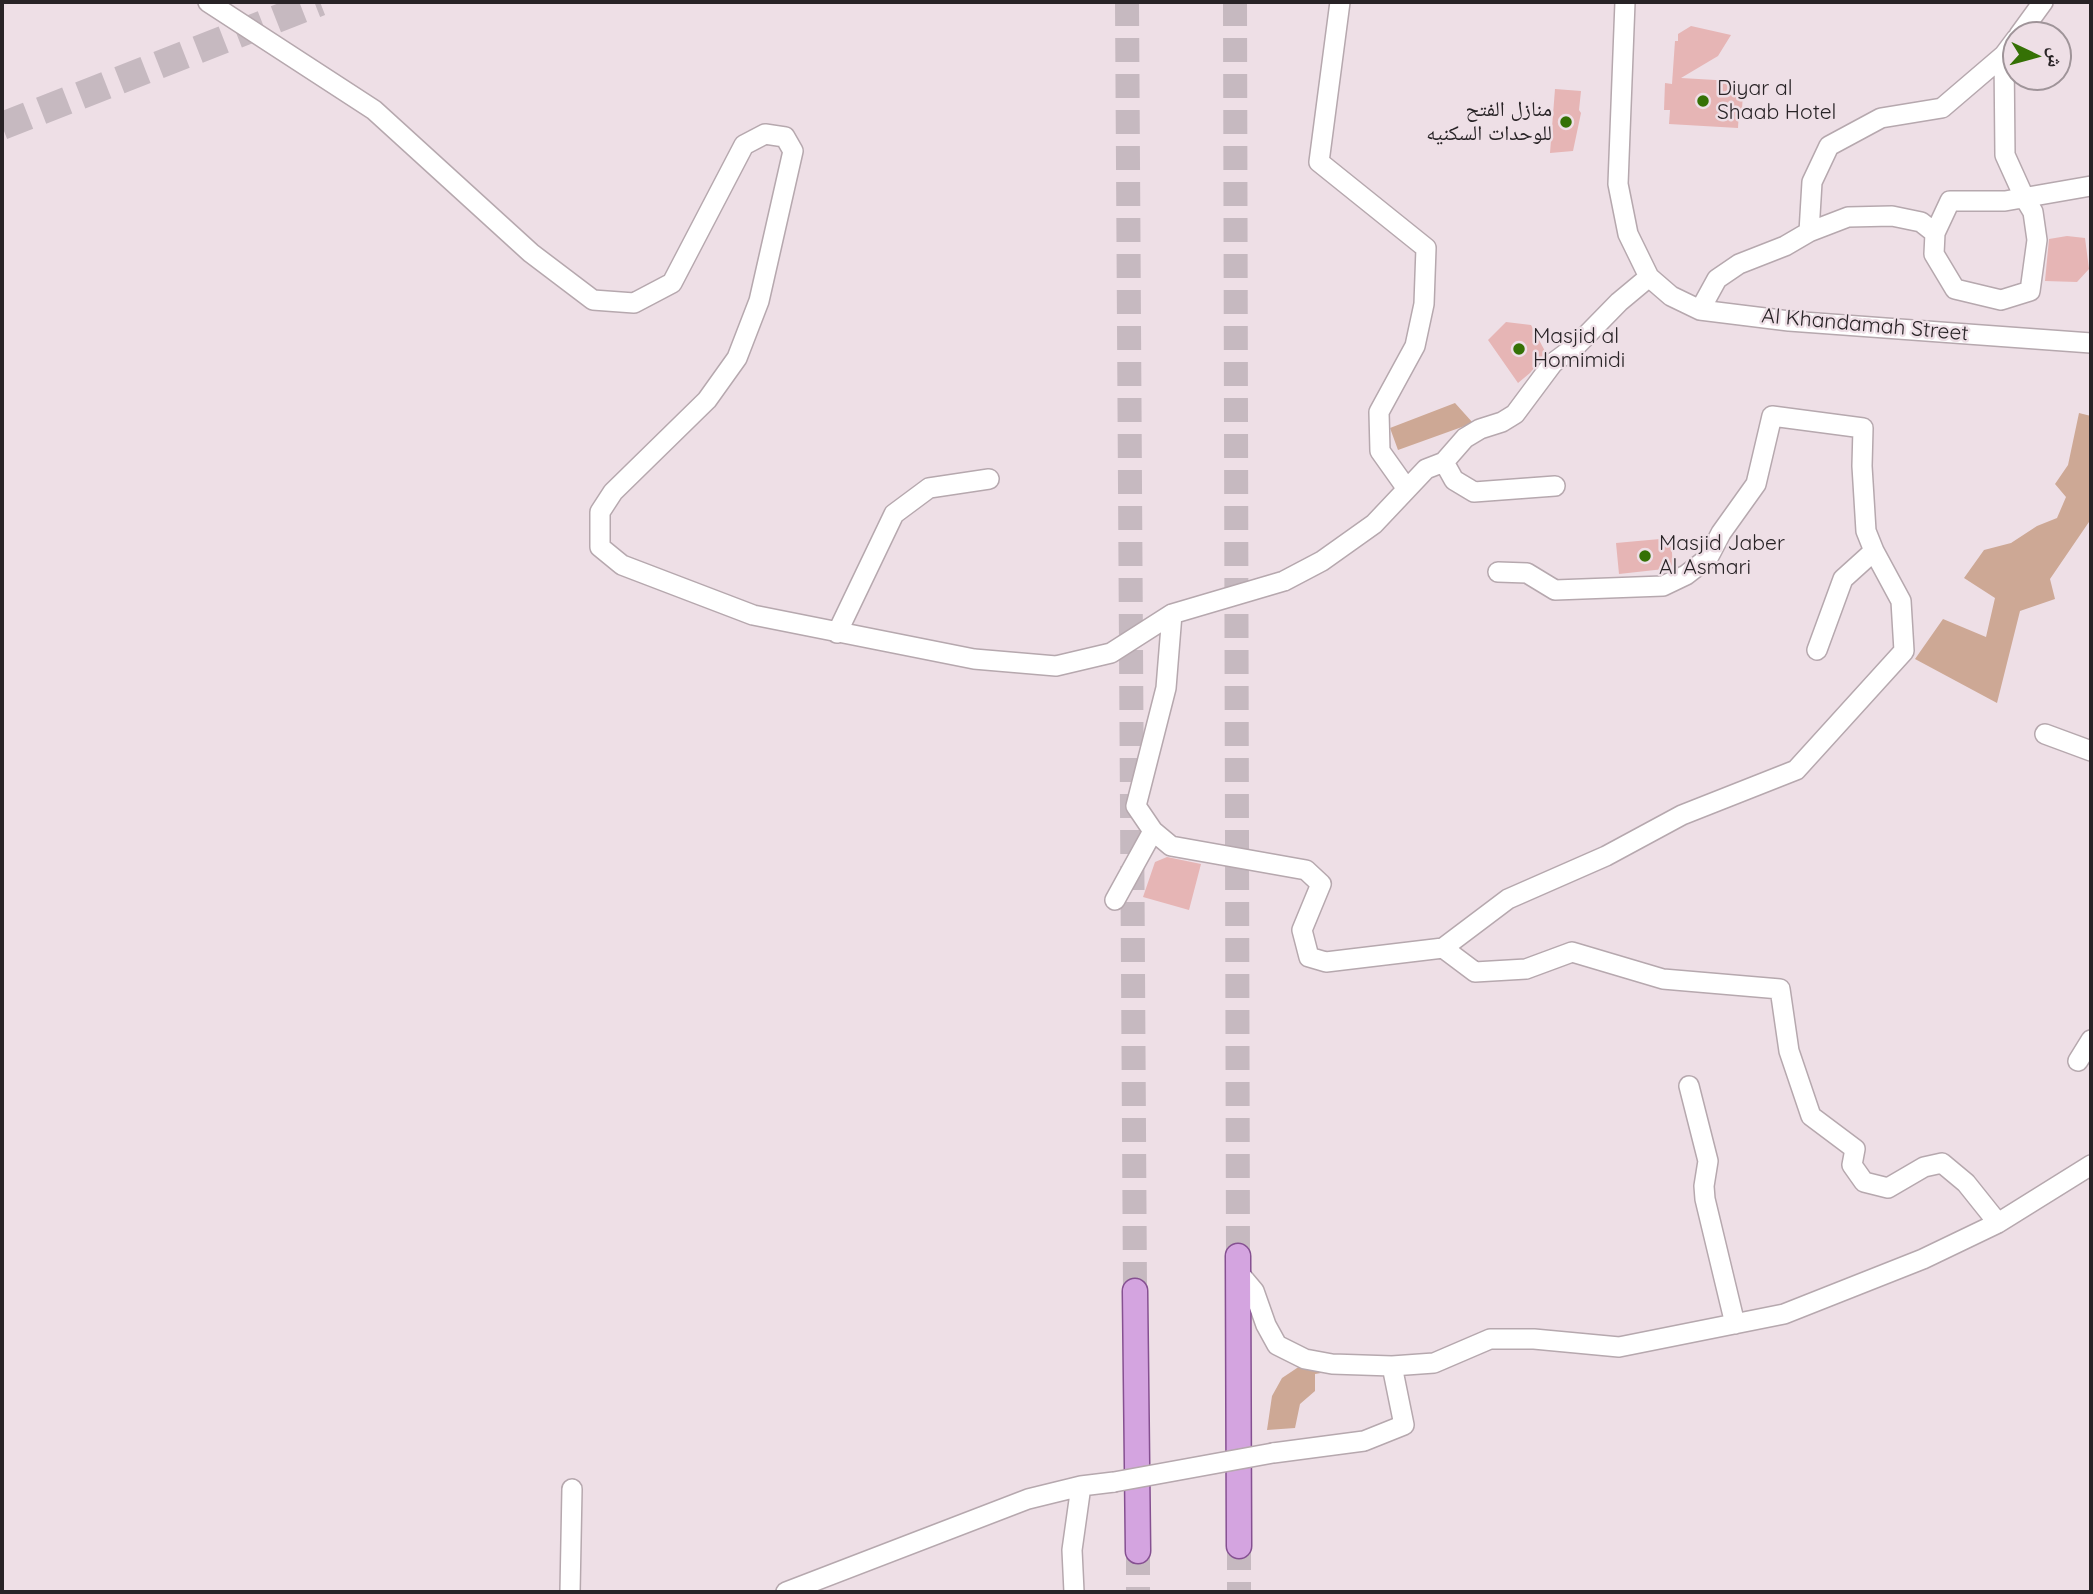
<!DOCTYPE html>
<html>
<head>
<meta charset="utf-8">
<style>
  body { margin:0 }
  #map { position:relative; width:2093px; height:1594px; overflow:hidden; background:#eedfe6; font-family:Quicksand,"Noto Naskh Arabic",sans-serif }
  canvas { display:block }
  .frame { position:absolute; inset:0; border:4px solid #282326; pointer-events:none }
  .north { position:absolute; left:2002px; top:21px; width:70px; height:70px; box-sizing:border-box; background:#eedfe6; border:2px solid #9f9499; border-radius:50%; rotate:95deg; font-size:19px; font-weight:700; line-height:28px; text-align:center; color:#282326 }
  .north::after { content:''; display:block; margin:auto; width:24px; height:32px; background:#357105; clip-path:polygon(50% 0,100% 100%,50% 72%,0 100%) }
</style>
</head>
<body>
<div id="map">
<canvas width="2093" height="1594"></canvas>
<div class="frame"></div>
<div class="north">ش</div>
</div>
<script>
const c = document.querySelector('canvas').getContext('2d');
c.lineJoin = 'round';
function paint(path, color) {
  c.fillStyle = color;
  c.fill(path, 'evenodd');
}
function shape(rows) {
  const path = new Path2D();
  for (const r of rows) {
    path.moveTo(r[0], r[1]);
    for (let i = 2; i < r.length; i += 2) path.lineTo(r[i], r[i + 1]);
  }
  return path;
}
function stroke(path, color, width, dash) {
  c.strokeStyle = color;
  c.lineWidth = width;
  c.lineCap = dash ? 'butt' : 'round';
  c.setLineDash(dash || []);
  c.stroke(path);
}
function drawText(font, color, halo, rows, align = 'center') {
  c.font = font + ' Quicksand,"Noto Naskh Arabic",sans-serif';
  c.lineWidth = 5;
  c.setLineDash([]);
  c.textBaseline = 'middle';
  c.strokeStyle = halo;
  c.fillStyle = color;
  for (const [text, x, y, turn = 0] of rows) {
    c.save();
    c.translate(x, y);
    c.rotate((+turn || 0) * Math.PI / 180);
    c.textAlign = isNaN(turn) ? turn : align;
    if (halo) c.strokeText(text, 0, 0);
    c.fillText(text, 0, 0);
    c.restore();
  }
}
const green = shape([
  [1455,403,1473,423,1398,450,1390,428],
  [2079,413,2091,416,2091,519,2050,579,2055,599,2020,611,1997,703,1915,659,1943,619,1986,637,1995,598,1964,578,1984,550,2011,543,2037,526,2057,518,2066,497,2055,484,2068,465],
  [1303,1364,1321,1373,1315,1374,1315,1391,1300,1404,1295,1428,1267,1430,1272,1396,1282,1378]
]);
const building = shape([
  [1691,26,1731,35,1718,56,1681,78,1733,81,1732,91,1743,92,1742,110,1739,110,1738,128,1669,124,1670,110,1664,110,1665,83,1672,84,1675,41,1678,41,1678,34],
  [1555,89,1581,91,1579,110,1581,113,1573,151,1550,153],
  [2067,236,2085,238,2089,269,2077,282,2045,281,2049,239],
  [1506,322,1531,325,1546,353,1530,373,1518,383,1488,340],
  [1671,538,1673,568,1619,574,1616,543],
  [1167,857,1201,864,1189,910,1143,897,1155,862]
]);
const majorTunnel = shape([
  [1127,2,1135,1291],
  [1235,2,1238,1256],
  [1239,1546,1239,1592],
  [1138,1551,1138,1592]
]);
const highwayTunnel = shape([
  [2,126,320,2]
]);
const minor = shape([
  [208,2,374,110,531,253,593,300,634,303,672,283,744,145,765,134,785,137,793,151,759,301,737,358,707,400,613,492,600,512,600,547,622,565,753,615,974,659,1056,666,1111,653,1172,614,1284,581,1322,561,1374,524,1426,469,1444,462,1465,438,1480,429,1502,422,1515,414,1553,363,1576,346,1619,302,1649,277],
  [1340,2,1319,162,1426,248,1424,304,1415,346,1379,412,1380,451,1407,489],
  [1625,2,1618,184,1628,234,1649,277,1671,296,1700,310,1789,321,2091,343],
  [2019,35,2043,2],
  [1809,232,1848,217,1892,216,1921,222,1935,233,1934,254,1955,289,2001,300,2030,291,2037,240,2033,212,2024,197,2005,155,2004,55],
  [1935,233,1950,201,2005,201,2091,186],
  [1700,310,1717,279,1739,264,1785,246,1809,232,1812,182,1829,146,1881,118,1942,108,2004,55,2016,39],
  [1444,462,1454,480,1474,492,1555,486],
  [1172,614,1166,688,1136,806,1153,831,1171,846,1306,870,1321,884,1302,930,1309,957,1326,962,1443,948,1508,899,1606,856,1682,815,1796,770,1904,651,1901,601,1874,551,1866,531,1862,466,1863,428,1772,416,1756,484,1721,533,1708,558,1686,575,1663,586,1555,590,1527,573,1498,572],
  [837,633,894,514,929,488,989,479],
  [1817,650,1843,579,1874,551],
  [2045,734,2091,751],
  [1115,900,1153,831],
  [1443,948,1475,972,1526,969,1572,952,1663,979,1780,989,1789,1051,1811,1116,1855,1149,1852,1165,1864,1182,1888,1188,1924,1167,1942,1163,1966,1183,1998,1223],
  [2078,1061,2091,1040],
  [1689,1086,1708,1161,1704,1186,1705,1199,1735,1324],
  [1238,1272,1254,1291,1266,1325,1277,1345,1305,1359,1332,1364,1392,1366],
  [1273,1453,1364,1441,1404,1425,1392,1366,1434,1363,1490,1339,1534,1339,1619,1347,1784,1314,1923,1259,1998,1223,2091,1165],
  [570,1592,572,1489],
  [786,1592,1028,1499,1081,1486,1114,1482],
  [1074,1592,1072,1550,1081,1486]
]);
const major = shape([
  [1238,1256,1239,1546],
  [1135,1291,1138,1551]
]);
const minorBridge = shape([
  [1114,1482,1273,1453]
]);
const markers = [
  [1703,101,7,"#357105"],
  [1566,122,7,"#357105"],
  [1519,349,7,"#357105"],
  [1645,556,7,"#357105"]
];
const poiNames = [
  ["Diyar al",1717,89],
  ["Shaab Hotel",1717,113],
  ["منازل الفتح",1552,110,"right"],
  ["للوحدات السكنيه",1552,134,"right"],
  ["Masjid al",1533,337],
  ["Homimidi",1533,361],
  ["Masjid Jaber",1659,544],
  ["Al Asmari",1659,568]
];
const streetNames = [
  ["Al Khandamah Street",1865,325,5]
];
paint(green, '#cda895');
paint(building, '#e6b5b5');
stroke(majorTunnel, '#c6b9c0', 24, [24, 12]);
stroke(highwayTunnel, '#c6b9c0', 28, [28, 14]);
stroke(minor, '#b6a8ae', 22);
stroke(major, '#855091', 27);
stroke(minor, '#fff', 19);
stroke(major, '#d4a4e0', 24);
stroke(minorBridge, '#b6a8ae', 22, []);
stroke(minorBridge, '#fff', 19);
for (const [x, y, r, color] of markers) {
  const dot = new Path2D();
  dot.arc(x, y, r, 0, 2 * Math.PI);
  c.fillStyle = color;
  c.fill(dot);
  stroke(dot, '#eedfe6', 2.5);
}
drawText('21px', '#282326', '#eedfe6', poiNames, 'left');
drawText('21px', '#282326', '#eedfe6', streetNames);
</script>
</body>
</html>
